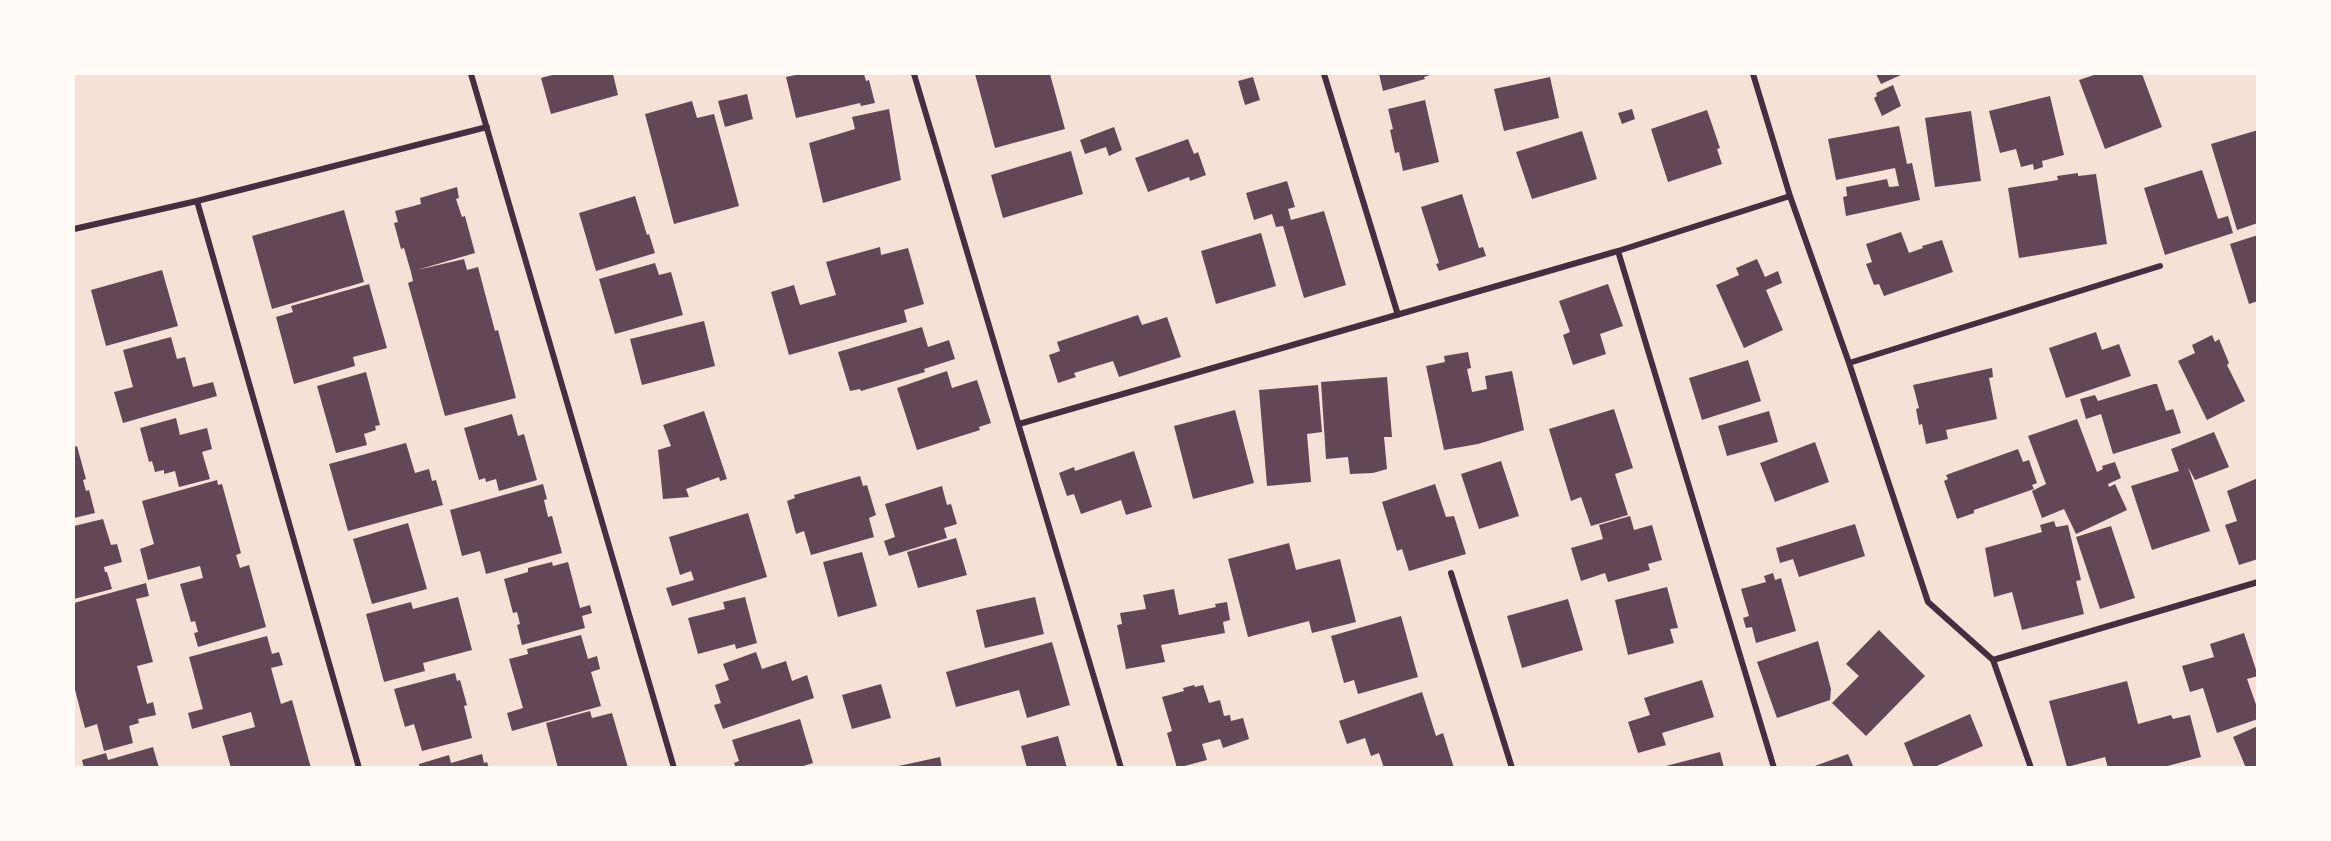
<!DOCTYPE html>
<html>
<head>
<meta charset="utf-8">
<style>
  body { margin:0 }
  #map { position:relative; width:2331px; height:841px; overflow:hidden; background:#f7e1d7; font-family:"PT Sans Narrow",sans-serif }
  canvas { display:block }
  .frame { position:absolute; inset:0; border:75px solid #fffaf5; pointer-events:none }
</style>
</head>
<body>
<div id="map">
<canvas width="2331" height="841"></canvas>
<div class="frame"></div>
</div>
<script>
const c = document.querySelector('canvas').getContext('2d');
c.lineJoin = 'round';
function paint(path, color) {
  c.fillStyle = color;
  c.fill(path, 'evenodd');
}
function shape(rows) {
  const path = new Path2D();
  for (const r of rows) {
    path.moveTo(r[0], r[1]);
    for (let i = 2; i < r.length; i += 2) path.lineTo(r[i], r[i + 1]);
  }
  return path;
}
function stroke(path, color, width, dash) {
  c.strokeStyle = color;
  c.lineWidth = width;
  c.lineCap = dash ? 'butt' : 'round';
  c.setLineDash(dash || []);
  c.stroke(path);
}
const building = shape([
  [556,74,613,74,618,95,551,114,541,78],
  [800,74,864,74,866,81,869,80,875,103,861,106,860,103,796,118,786,77],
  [975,74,1050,74,1065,129,995,148],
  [1379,74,1433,74,1424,77,1425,79,1383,91],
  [1876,74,1903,74,1881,84],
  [2097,74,2142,74,2162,127,2105,149,2079,80],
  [1253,77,1260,100,1245,105,1238,81],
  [1550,77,1559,118,1504,131,1494,89],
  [1893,85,1901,106,1882,116,1874,98,1877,96,1876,93],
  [747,94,753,119,725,127,718,101],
  [2050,96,2064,155,2042,161,2043,167,2034,170,2033,164,2021,167,2016,149,2000,153,1989,111],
  [1425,100,1439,162,1403,171,1399,152,1395,153,1390,130,1393,129,1388,109],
  [692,101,697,118,714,114,739,206,674,224,645,114],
  [889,109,901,180,823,203,809,143,855,129,852,117],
  [1632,109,1635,119,1622,124,1618,113],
  [1707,110,1720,148,1717,149,1722,164,1668,182,1651,129],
  [1971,111,1981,181,1935,187,1925,118],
  [1899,126,1907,164,1912,163,1920,200,1846,216,1843,197,1847,196,1846,187,1887,179,1889,187,1899,186,1895,168,1836,180,1828,139],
  [1114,127,1122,150,1109,156,1106,147,1085,154,1080,140],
  [2258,130,2258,223,2237,230,2211,144],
  [1582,131,1597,179,1532,199,1516,152],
  [1188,139,1194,154,1198,152,1206,175,1190,181,1189,177,1148,192,1135,158],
  [1071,151,1083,194,1003,218,991,175],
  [2202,170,2218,219,2228,216,2233,233,2165,255,2144,188],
  [2078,173,2078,176,2096,174,2107,244,2019,258,2008,188,2058,180,2057,176],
  [1287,181,1295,207,1288,209,1291,220,1324,211,1346,285,1304,298,1283,226,1276,227,1272,214,1254,220,1246,193],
  [457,187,459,198,456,199,462,217,465,216,475,253,417,270,464,259,467,270,478,267,495,331,498,330,516,398,445,416,408,283,413,281,411,272,404,248,401,249,394,223,398,222,395,211,421,204,420,198],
  [1462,194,1479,248,1483,247,1486,256,1439,271,1436,264,1439,263,1421,207],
  [635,196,647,235,649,234,655,253,596,271,579,213],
  [344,210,364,282,272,309,252,236],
  [1901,232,1909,253,1923,248,1922,246,1942,240,1953,272,1884,296,1879,284,1874,285,1866,264,1872,262,1866,244],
  [1261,233,1276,286,1216,304,1201,251],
  [2258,235,2258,301,2249,304,2230,244],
  [880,247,881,255,908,248,924,304,904,310,907,322,789,355,771,292,794,285,800,305,836,295,826,262],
  [1757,259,1765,277,1778,271,1782,283,1766,290,1783,330,1744,348,1716,285,1739,275,1736,268],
  [655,263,659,275,671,272,683,315,615,334,599,279],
  [162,270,178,326,106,346,91,290],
  [369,284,387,348,353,357,355,366,294,384,276,317,293,312,291,306],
  [1608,284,1623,326,1600,334,1606,354,1573,365,1563,335,1570,332,1559,301],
  [1138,315,1142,325,1167,317,1181,357,1119,377,1113,361,1074,373,1076,377,1058,383,1049,355,1060,351,1057,342],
  [704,321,715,366,642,385,630,339],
  [922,327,928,347,949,340,955,359,924,369,925,372,861,391,860,389,850,391,838,352],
  [2096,332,2102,350,2119,344,2131,376,2066,398,2049,348],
  [2212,335,2215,342,2219,339,2229,363,2227,365,2245,401,2207,420,2178,361,2195,353,2192,345],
  [171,337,177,359,185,357,193,387,213,382,217,396,123,423,114,392,133,387,123,350],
  [1468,352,1471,368,1467,369,1472,392,1487,389,1485,376,1512,371,1524,430,1478,444,1444,450,1426,366,1445,362,1444,356],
  [1748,360,1761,401,1702,420,1689,378],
  [1992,368,1993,377,1989,378,1997,419,1946,430,1948,439,1926,444,1922,424,1919,425,1916,409,1919,408,1913,385],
  [947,371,952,388,977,380,991,423,979,427,980,430,917,450,897,388],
  [366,372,380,425,375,426,376,430,364,434,367,445,336,453,317,386],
  [1387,377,1392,437,1384,437,1387,469,1373,473,1350,474,1348,457,1326,459,1321,382],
  [2154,384,2157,384,2166,411,2173,409,2181,433,2113,454,2101,414,2086,419,2080,399,2095,395,2098,401],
  [1318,385,1322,432,1307,434,1311,482,1267,486,1259,390],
  [1614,409,1633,468,1615,474,1628,515,1591,526,1581,497,1571,501,1549,429],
  [1235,410,1254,483,1193,499,1174,426],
  [704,411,727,479,720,481,719,477,686,489,689,497,663,499,658,450,671,446,663,425],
  [1769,411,1778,442,1727,456,1718,426],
  [512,414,518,436,524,434,537,480,499,491,496,479,486,482,485,478,479,480,464,428],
  [176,418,180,435,207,428,212,449,202,452,210,479,179,487,175,471,164,474,164,470,155,472,152,461,149,462,140,428],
  [2077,419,2097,472,2103,469,2102,466,2115,462,2121,478,2108,484,2109,487,2115,484,2127,510,2076,534,2064,509,2042,518,2032,491,2046,484,2028,436],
  [2214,432,2229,467,2195,480,2188,467,2210,531,2152,550,2131,486,2179,471,2171,449],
  [1815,442,1829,482,1775,502,1760,463],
  [406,443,415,473,429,469,432,481,436,480,443,505,348,531,329,464],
  [77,446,86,479,83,480,86,491,89,490,95,513,74,518,74,447],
  [2018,449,2023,462,2029,460,2037,483,2032,485,2034,489,1974,510,1974,513,1957,519,1944,481,1948,479,1946,475],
  [1134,451,1152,507,1126,515,1121,500,1081,514,1074,494,1067,496,1059,473,1074,467,1075,471],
  [1501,461,1519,516,1479,529,1461,474],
  [860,476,863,486,867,485,876,515,869,518,874,537,811,555,804,531,796,534,787,501,795,498,794,495],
  [2258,478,2258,559,2239,565,2225,525,2237,521,2227,491],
  [217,480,218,485,222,484,241,553,236,555,240,568,249,565,266,627,198,647,194,633,198,632,195,621,191,622,180,584,203,578,200,566,148,580,140,549,154,544,142,501],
  [543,484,547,499,544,500,548,517,552,516,562,553,486,574,480,551,462,556,450,510],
  [1435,484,1446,517,1454,516,1466,554,1409,571,1402,549,1397,551,1382,502],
  [942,486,947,505,951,504,957,524,944,528,947,538,889,556,884,541,895,537,885,504],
  [748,513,767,577,672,606,666,588,694,580,691,571,680,575,669,537],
  [1630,516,1634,530,1652,525,1662,560,1648,564,1650,570,1608,582,1605,573,1581,581,1571,548,1603,539,1599,525],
  [103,519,111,545,117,544,122,562,104,567,105,572,107,572,112,589,74,599,74,526],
  [2054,521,2056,527,2068,525,2081,580,2076,581,2084,614,2022,630,2012,592,1994,597,1985,548,2042,532,2040,525],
  [408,523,427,589,372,604,353,539],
  [1855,524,1865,556,1799,577,1793,559,1780,563,1776,548],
  [2111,526,2135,598,2100,609,2076,537],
  [956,538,967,575,918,588,907,552],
  [1289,543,1296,570,1340,559,1356,622,1312,633,1309,621,1248,637,1228,559],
  [862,552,877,606,838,617,823,562],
  [552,562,553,566,568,562,580,608,590,605,592,613,582,616,585,628,522,645,517,625,520,624,517,612,513,613,504,579,528,572,528,568],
  [1773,573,1775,580,1781,578,1796,631,1756,643,1752,627,1746,628,1743,618,1749,616,1741,589,1766,582,1764,576],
  [146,583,149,596,136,599,153,662,137,666,147,704,153,702,156,715,138,719,139,723,129,726,133,743,104,751,97,724,85,728,74,686,74,603],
  [1667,587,1678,628,1670,629,1674,643,1628,655,1615,600],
  [1174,589,1179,615,1216,607,1215,604,1227,602,1230,620,1223,622,1225,633,1161,645,1165,662,1126,669,1117,625,1122,624,1120,613,1146,609,1143,595],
  [458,597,472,650,423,663,425,671,384,682,366,614,411,602,413,609],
  [745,597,757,643,736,649,735,644,698,654,688,618,725,609,723,602],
  [1035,597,1044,634,985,648,976,610],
  [1568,599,1583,650,1522,668,1507,616],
  [1401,616,1418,677,1358,694,1354,680,1344,683,1331,636],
  [1879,630,1925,676,1866,736,1832,703,1859,676,1846,664],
  [2244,633,2258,676,2247,679,2258,710,2258,719,2217,733,2203,688,2190,692,2182,666,2214,657,2210,644],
  [581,635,588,659,597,656,600,669,591,672,601,706,512,731,507,713,523,708,509,659,528,654,527,649],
  [267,636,272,654,279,652,283,665,271,668,281,704,292,700,311,768,231,768,222,736,255,727,251,712,192,729,188,713,203,709,189,657],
  [1818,641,1831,689,1830,700,1777,718,1757,662],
  [1052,642,1070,705,1027,718,1019,690,956,707,946,672],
  [756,652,762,669,786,661,792,681,807,675,814,698,723,729,714,705,721,703,715,685,729,680,723,664],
  [455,673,457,681,460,680,467,705,464,706,472,738,422,751,414,724,405,727,394,689],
  [1702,680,1714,717,1662,733,1666,745,1638,753,1628,722,1650,715,1644,698],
  [2127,681,2138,724,2171,715,2173,719,2190,715,2201,757,2160,768,2108,768,2105,757,2067,767,2049,701],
  [881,684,891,718,852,729,842,695],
  [1194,685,1195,687,1203,685,1209,703,1220,700,1224,716,1230,715,1231,721,1243,718,1249,739,1223,748,1220,739,1202,744,1207,760,1177,768,1167,733,1172,731,1162,697,1184,691,1183,688],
  [1422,692,1436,736,1443,733,1454,768,1384,768,1379,753,1371,756,1365,738,1347,744,1339,721],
  [590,711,592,718,612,713,628,768,558,768,546,723],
  [1970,714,1983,746,1932,768,1914,768,1904,743],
  [800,719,813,763,797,768,736,768,734,763,739,761,732,740],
  [2258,726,2258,766,2246,768,2233,737],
  [1058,736,1067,768,1027,768,1021,746],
  [153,747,159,768,84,768,82,760,106,753,108,760],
  [1720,752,1724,768,1662,768,1662,767],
  [482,754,484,763,487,762,489,768,420,768,419,764,449,755,451,763],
  [1848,754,1854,768,1812,768,1812,767],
  [940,757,942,768,894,768,894,767]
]);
const minor = shape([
  [471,74,674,768],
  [914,74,1121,768],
  [1324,74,1398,315],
  [1753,74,1790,196,1849,363,1928,602,1993,660,2031,768],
  [197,201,359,768],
  [74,229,197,201,487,127],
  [1618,251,1774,768],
  [1849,363,2160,266],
  [1019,424,1618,251,1790,196],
  [1451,573,1512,768],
  [1993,660,2258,582]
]);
paint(building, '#644757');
stroke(minor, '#4a2c40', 6);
</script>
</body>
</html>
